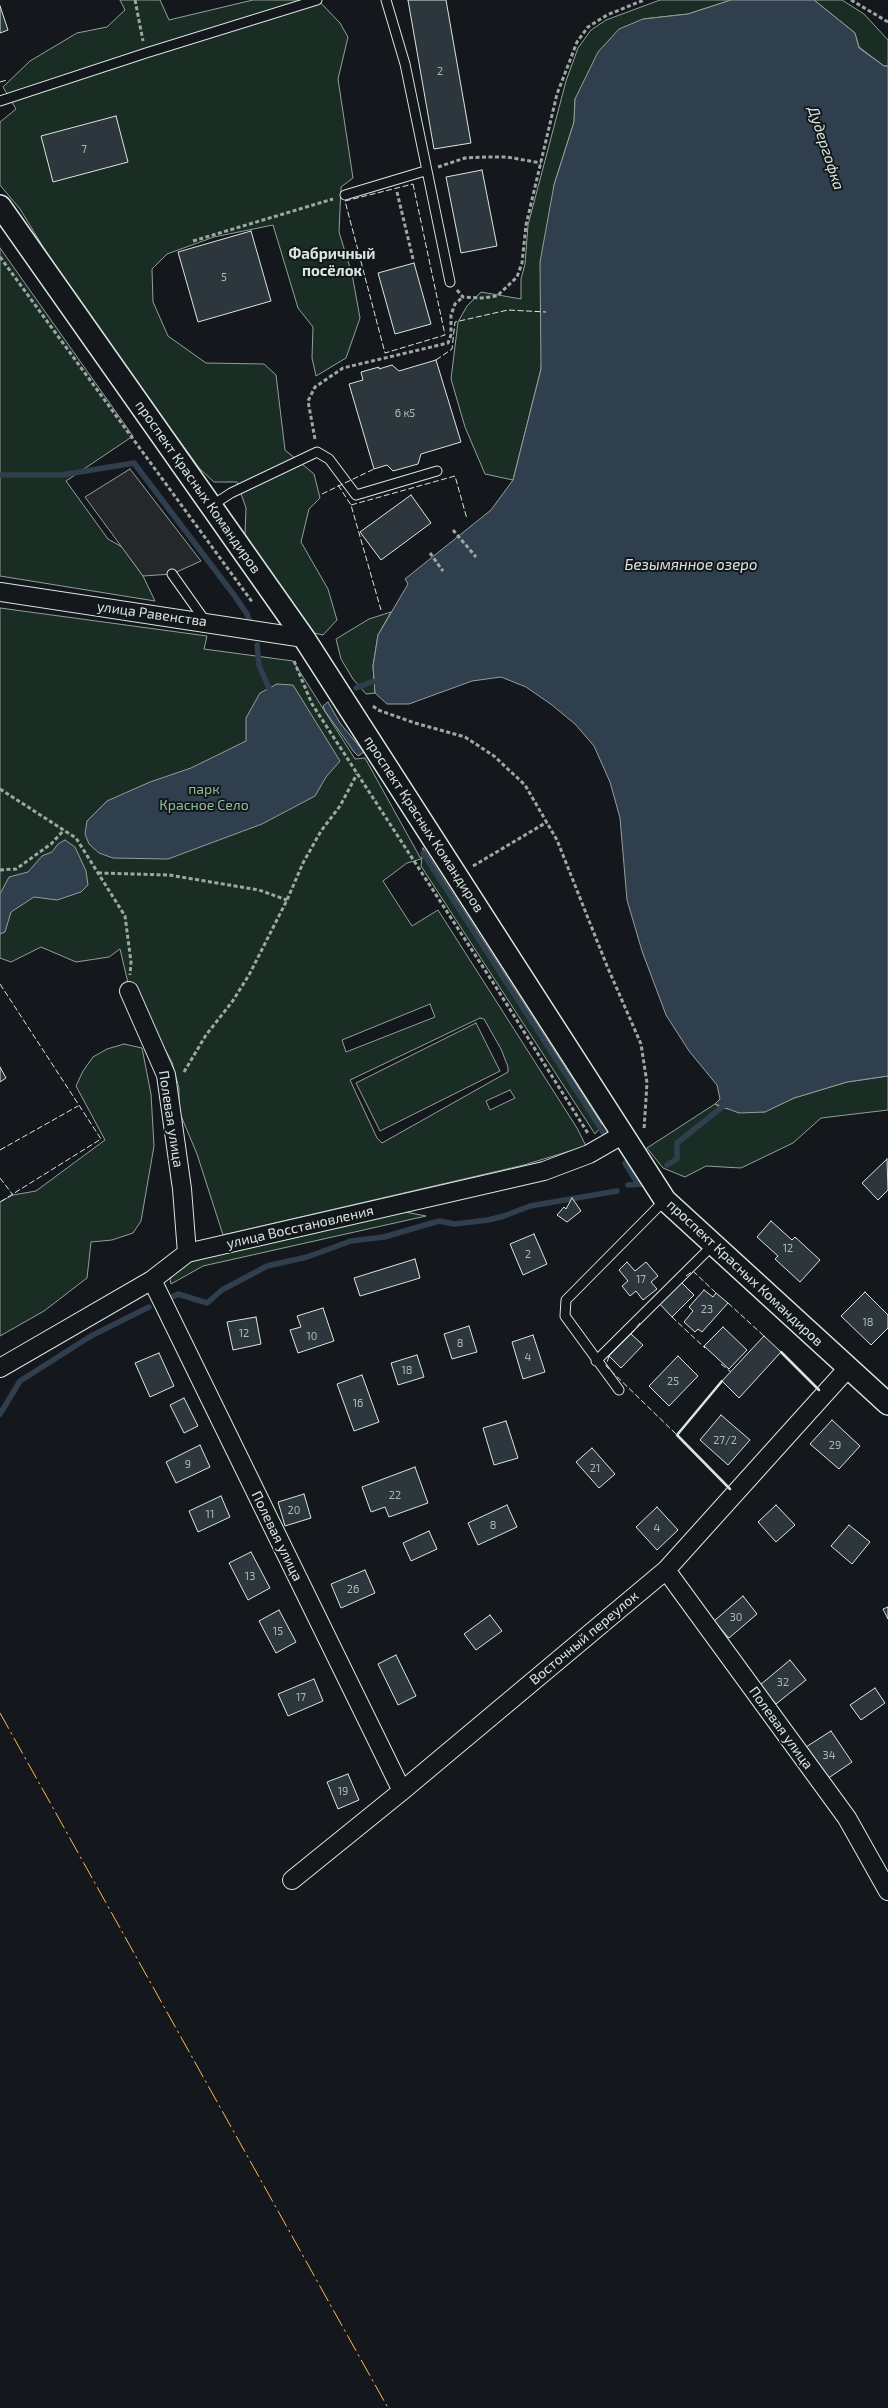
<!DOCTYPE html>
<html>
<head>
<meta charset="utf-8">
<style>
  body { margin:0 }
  canvas { display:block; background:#14181c }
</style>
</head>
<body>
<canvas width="888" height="2408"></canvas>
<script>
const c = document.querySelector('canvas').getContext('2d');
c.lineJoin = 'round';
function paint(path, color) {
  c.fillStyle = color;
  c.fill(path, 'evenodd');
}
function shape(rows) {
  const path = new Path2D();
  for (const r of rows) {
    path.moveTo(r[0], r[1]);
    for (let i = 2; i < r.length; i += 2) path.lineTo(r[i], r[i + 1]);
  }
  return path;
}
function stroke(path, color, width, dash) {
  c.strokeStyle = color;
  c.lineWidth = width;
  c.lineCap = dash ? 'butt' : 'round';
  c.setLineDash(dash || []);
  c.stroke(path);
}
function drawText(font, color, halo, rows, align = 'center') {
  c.font = font + ' "Exo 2",sans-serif';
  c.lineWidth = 4;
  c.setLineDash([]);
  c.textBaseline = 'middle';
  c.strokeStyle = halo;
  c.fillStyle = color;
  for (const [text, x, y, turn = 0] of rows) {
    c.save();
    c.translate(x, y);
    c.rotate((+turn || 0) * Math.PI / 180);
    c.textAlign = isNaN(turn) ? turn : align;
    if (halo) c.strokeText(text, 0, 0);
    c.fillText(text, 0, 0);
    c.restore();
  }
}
const green = shape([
  [120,0,160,0,169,20,253,0,318,0,340,23,348,37,338,79,353,178,341,187,339,232,352,274,360,318,346,358,316,376,312,358,313,327,298,308,273,225,214,237,167,254,152,269,153,302,168,336,206,363,264,364,276,375,285,450,314,474,320,498,309,509,301,542,328,589,337,620,323,635,314,633,297,619,291,603,245,534,246,508,237,482,214,482,200,469,70,291,20,209,0,185,0,122,16,109,3,87,30,61,77,33,107,27,125,10,120,0],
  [660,0,731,0,688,14,643,19,575,99,574,122,554,185,541,369,513,480,485,474,465,427,451,379,458,322,467,306,481,292,521,299,521,279,525,264,528,225,566,81,578,48,591,30,606,20,660,0],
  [814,0,842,0,864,14,888,40,888,66,884,66,859,47,855,33,814,0],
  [0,248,133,436,66,481,108,539,122,547,143,576,155,601,0,576,0,248],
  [0,608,207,636,204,649,293,661,355,759,365,758,421,859,407,863,383,881,412,926,438,910,577,1128,586,1146,524,1165,223,1235,197,1154,179,1111,179,1088,172,1062,128,983,120,949,109,957,76,962,41,947,11,962,0,958,0,608],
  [430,1004,435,1017,346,1052,342,1040,430,1004],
  [480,1018,484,1019,501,1049,508,1067,508,1072,382,1143,377,1138,350,1080,480,1018],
  [510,1090,515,1098,490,1110,486,1101,510,1090],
  [391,612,378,635,373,666,375,693,366,694,353,679,341,659,336,639,369,619,391,612],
  [423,848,602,1125,595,1134,421,866,423,848],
  [476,1023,500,1071,380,1131,356,1083,476,1023],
  [124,1044,142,1048,151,1094,154,1146,141,1221,133,1233,112,1240,91,1242,87,1278,44,1311,0,1336,0,1202,13,1195,36,1191,105,1140,76,1086,83,1071,93,1057,107,1049,124,1044],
  [888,1076,888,1110,821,1118,793,1143,741,1168,706,1166,685,1177,663,1168,647,1148,715,1104,720,1108,764,1112,794,1098,847,1082,888,1076],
  [395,1210,426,1216,203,1266,171,1284,170,1279,188,1260,395,1210]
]);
const parking = shape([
  [130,469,201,561,172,574,143,576,85,497,130,469]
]);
const water = shape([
  [731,0,814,0,855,33,859,48,884,66,888,66,888,1076,847,1082,794,1098,765,1112,739,1113,715,1104,720,1099,717,1085,689,1051,666,1015,642,951,627,900,620,818,610,782,594,746,575,724,552,705,526,687,501,677,472,681,409,704,387,704,375,693,373,666,378,635,408,584,405,579,491,510,513,480,541,369,540,262,554,185,574,122,575,99,598,52,619,29,643,19,688,14,731,0],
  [277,684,293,685,340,761,326,777,315,796,262,824,168,859,113,858,99,853,89,844,85,834,87,821,107,801,150,782,191,768,246,741,246,718,260,693,277,684],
  [328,702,340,723,364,752,358,756,354,752,325,711,323,706,328,702],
  [65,840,75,847,86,871,88,885,81,892,57,900,34,897,11,912,5,932,0,934,0,894,9,877,28,872,42,856,52,852,58,844,65,840]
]);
const stream = shape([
  [0,475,61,475,134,463,234,595,247,614,251,625],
  [257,645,259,665,272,695],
  [356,688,371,682,380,681],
  [423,853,605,1135],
  [625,1163,638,1184],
  [667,1165,677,1159,677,1143,726,1104],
  [628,1185,641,1184],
  [172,1297,178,1294,207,1303,222,1290,267,1266,307,1257,351,1241,384,1237,439,1221,455,1224,488,1220,504,1216,530,1206,617,1191],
  [0,1414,20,1381,91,1336,149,1307]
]);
const building = shape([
  [408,0,446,0,471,143,434,149,408,0],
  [0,6,8,30,0,33,0,6],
  [116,116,128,162,53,182,41,136,116,116],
  [482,170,497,246,461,253,446,177,482,170],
  [251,231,271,301,198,322,178,252,251,231],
  [414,263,431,324,395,334,378,273,414,263],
  [436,360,461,442,421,454,418,464,393,471,387,465,374,469,349,384,363,380,361,372,379,367,379,369,392,365,399,371,436,360],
  [411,495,431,523,381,560,360,532,411,495],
  [0,1067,6,1078,0,1082,0,1067],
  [887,1159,888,1190,878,1200,862,1183,887,1159],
  [572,1198,581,1211,567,1222,557,1215,564,1207,566,1209,572,1198],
  [771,1221,792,1240,795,1237,820,1260,800,1282,775,1259,778,1256,757,1237,771,1221],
  [534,1234,547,1264,523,1275,510,1244,534,1234],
  [415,1259,420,1278,360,1296,354,1278,415,1259],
  [627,1262,635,1271,646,1262,658,1276,651,1282,657,1289,643,1300,636,1291,630,1296,622,1286,628,1281,619,1270,627,1262],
  [680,1281,694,1295,672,1317,658,1302,680,1281],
  [704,1290,713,1297,716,1293,728,1303,702,1332,698,1329,695,1332,684,1322,693,1311,689,1307,704,1290],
  [865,1292,888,1315,888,1328,871,1345,841,1316,865,1292],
  [323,1308,334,1341,298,1353,290,1330,301,1327,297,1316,323,1308],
  [256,1317,261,1344,233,1350,227,1322,256,1317],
  [469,1326,477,1352,452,1359,444,1334,469,1326],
  [723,1327,747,1350,729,1369,704,1346,723,1327],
  [631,1334,643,1345,621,1368,609,1356,631,1334],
  [533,1335,545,1372,523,1379,512,1342,533,1335],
  [764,1336,781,1352,739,1398,722,1381,764,1336],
  [159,1353,174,1386,150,1397,135,1363,159,1353],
  [417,1355,424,1377,398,1385,391,1363,417,1355],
  [678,1356,698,1376,669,1406,649,1386,678,1356],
  [362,1375,379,1422,354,1431,337,1384,362,1375],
  [184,1398,198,1426,184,1433,170,1405,184,1398],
  [721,1415,750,1440,728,1465,700,1440,721,1415],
  [832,1420,860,1446,839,1469,810,1444,832,1420],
  [506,1421,518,1458,494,1465,483,1428,506,1421],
  [200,1445,210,1467,176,1483,166,1462,200,1445],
  [592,1448,615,1474,599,1488,576,1462,592,1448],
  [415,1467,428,1503,389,1517,385,1507,371,1512,362,1487,415,1467],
  [304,1494,311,1518,285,1526,278,1502,304,1494],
  [221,1496,230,1517,198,1532,189,1511,221,1496],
  [507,1505,517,1527,478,1545,468,1523,507,1505],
  [776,1505,795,1525,776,1542,758,1522,776,1505],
  [657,1507,678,1530,657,1550,636,1527,657,1507],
  [849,1525,870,1542,852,1564,831,1546,849,1525],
  [429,1531,437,1549,411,1561,403,1543,429,1531],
  [251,1552,270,1588,248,1600,229,1563,251,1552],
  [365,1570,375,1593,341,1608,331,1584,365,1570],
  [743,1596,757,1614,729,1638,714,1621,743,1596],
  [888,1607,888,1619,883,1609,888,1607],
  [279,1610,296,1642,276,1653,259,1621,279,1610],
  [490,1615,502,1631,476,1650,464,1634,490,1615],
  [396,1655,416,1696,398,1705,378,1664,396,1655],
  [790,1660,806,1680,776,1704,760,1685,790,1660],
  [314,1679,323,1701,288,1716,278,1694,314,1679],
  [875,1688,885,1703,861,1720,850,1705,875,1688],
  [831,1731,852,1762,827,1779,806,1747,831,1731],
  [348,1774,359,1800,338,1809,327,1782,348,1774]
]);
const path = shape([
  [135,0,143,41],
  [851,0,888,22],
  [438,167,465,158,486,157,507,157,541,163],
  [397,192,413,259],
  [193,241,333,199],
  [0,257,253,603],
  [457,290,463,297,482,298,497,296,517,277,522,263,526,225,557,94,577,42,588,27,607,15,644,0],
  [315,439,308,401,315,387,343,368,448,343,451,335,451,315,455,304,463,297],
  [453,530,476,557],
  [430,553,443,571],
  [294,661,312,704,494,984,589,1135],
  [373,706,378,710,415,723,465,737,494,756,525,785,557,840,607,966,641,1044,647,1083,644,1130],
  [0,789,76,838,125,916,131,962,130,975],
  [473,866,547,822],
  [0,870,16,869,51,844,64,830],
  [98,873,169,875,259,890,287,900],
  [184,1072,206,1035,232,1002,249,975,287,900,303,863,321,831,340,806,357,774]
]);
const service = shape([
  [386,0,405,64,450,282],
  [0,101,146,53,317,0],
  [345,195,425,171],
  [211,506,231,493,317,452,329,459,356,495,437,471],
  [172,574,206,622],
  [596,1361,713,1245],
  [619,1390,565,1316,566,1300,665,1200]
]);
const minor = shape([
  [0,592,304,638],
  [129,991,166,1075,182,1189,187,1253],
  [152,1280,402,1791],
  [0,1368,152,1280,187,1253,544,1171,589,1154,622,1135],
  [666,1570,847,1818,888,1891],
  [292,1880,402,1791,666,1570,848,1368]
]);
const tertiary = shape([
  [0,206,304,638,665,1200,888,1404]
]);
const fence = shape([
  [0,82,7,80],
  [413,184,445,335,385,353,345,201,413,184],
  [436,360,452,349,455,322,508,310,546,312],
  [338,485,351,505,381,610],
  [322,494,374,469],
  [351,505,455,476,467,519],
  [0,984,101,1139,0,1202],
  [0,1150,78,1106],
  [0,1178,13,1195],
  [686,1276,693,1271,716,1293],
  [728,1303,764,1336],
  [672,1317,705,1348],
  [631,1334,640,1323],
  [609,1356,606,1366,677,1435],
  [721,1364,731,1372]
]);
const wall = shape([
  [781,1352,819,1390],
  [722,1381,677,1435,730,1489]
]);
const power = shape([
  [0,1713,388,2408]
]);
const numberNames = [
  ["2",440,71],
  ["7",84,149],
  ["5",224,277],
  ["6 к5",405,413],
  ["12",788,1248],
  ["2",528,1254],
  ["17",641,1279],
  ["23",707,1309],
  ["18",868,1322],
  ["12",244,1333],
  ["10",312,1336],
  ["8",460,1343],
  ["4",528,1357],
  ["18",407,1370],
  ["25",673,1381],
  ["16",358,1403],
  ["27/2",725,1440],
  ["29",835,1445],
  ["9",188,1464],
  ["21",595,1468],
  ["22",395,1495],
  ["20",294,1510],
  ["11",210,1514],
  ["8",493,1525],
  ["4",657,1528],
  ["13",250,1576],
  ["26",353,1589],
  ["30",736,1617],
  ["15",278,1631],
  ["32",783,1682],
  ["17",301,1697],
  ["34",829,1755],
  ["19",343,1791]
];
const streetNames = [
  ["проспект Красных Командиров",198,487,55],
  ["улица Равенства",152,614,8],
  ["проспект Красных Командиров",424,824,57],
  ["Полевая улица",171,1119,81],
  ["улица Восстановления",300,1227,-13],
  ["проспект Красных Командиров",745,1273,43],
  ["Полевая улица",277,1536,64],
  ["Восточный переулок",584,1638,-40],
  ["Полевая улица",781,1728,54]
];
const parkNames = [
  ["парк",204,789],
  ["Красное Село",204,805]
];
const waterNames = [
  ["Дудергофка",826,148,72],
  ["Безымянное озеро",691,565]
];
const neighbourhoodNames = [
  ["Фабричный",332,254],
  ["посёлок",332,271]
];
paint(green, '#1a2d24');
stroke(green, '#939e99', 1);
paint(parking, '#24282b');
stroke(parking, '#939e99', 1);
paint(water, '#2f3f4d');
stroke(water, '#939e99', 1);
stroke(stream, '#2f3f4d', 5.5);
paint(building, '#2c363c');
stroke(building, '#d8e6dc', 1);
stroke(service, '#d8e6dc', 11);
stroke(minor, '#d8e6dc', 20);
stroke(tertiary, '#d8e6dc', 24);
stroke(path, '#9da8a2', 3, [4, 2.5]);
stroke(service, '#14181c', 9);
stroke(minor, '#14181c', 18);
stroke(tertiary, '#14181c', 21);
stroke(fence, '#d8e6dc', 1, [6, 2.5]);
stroke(wall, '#d8e6dc', 2.5);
stroke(power, '#ffb74d', 1, [18, 4, 2.5, 4]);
drawText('11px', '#adbab4', null, numberNames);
drawText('14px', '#d8e6dc', '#14181c', streetNames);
drawText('14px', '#8ac095', '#14181c', parkNames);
drawText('italic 15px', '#d8e6dc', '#14181c', waterNames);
drawText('bold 15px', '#d8e6dc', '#14181c', neighbourhoodNames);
</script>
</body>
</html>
